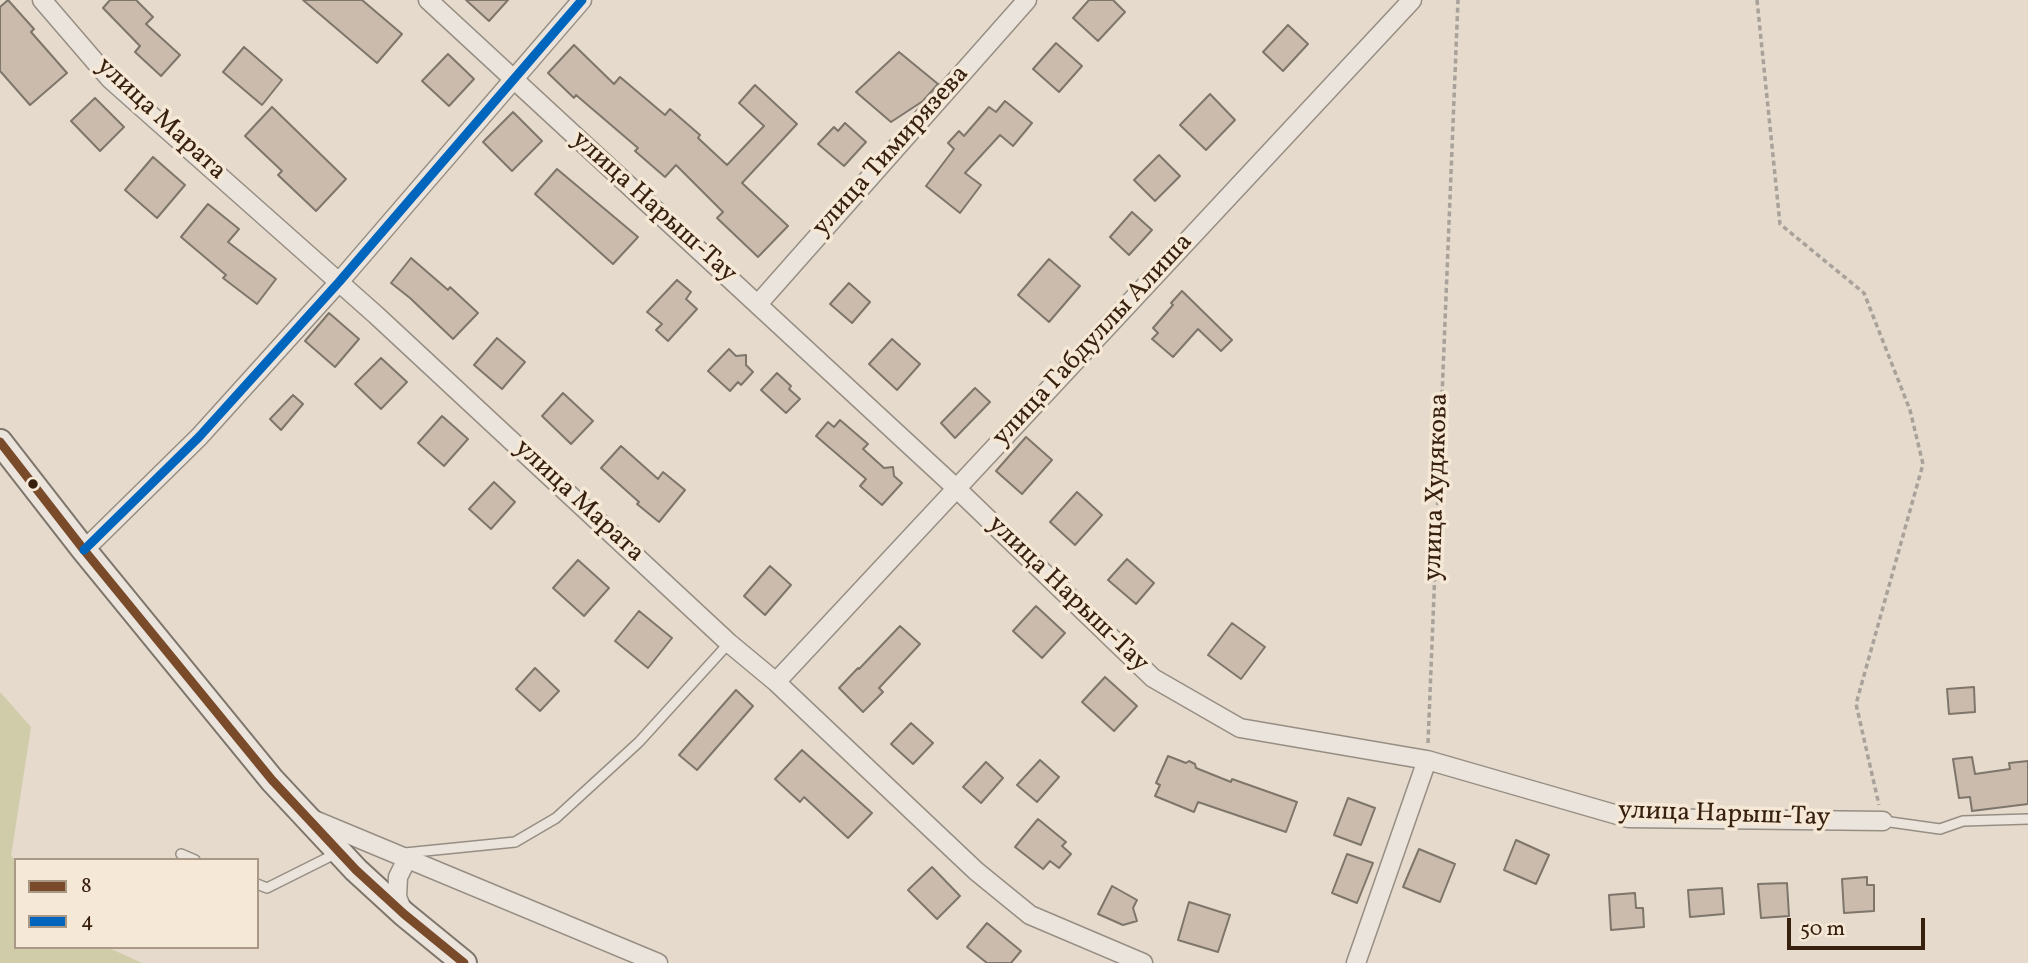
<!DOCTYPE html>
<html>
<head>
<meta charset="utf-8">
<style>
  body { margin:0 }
  #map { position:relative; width:2028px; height:963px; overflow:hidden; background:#e5dacb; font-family:Vollkorn,serif }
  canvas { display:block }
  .legend { position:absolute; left:14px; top:858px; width:245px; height:91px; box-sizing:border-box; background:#f5e8d6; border:2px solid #a99886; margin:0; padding:9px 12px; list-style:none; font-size:21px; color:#38200e }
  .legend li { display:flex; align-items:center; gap:14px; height:35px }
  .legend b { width:35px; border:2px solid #a99886 }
  .scale { position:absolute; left:1787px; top:918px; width:138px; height:32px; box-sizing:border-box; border:4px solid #38200e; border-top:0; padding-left:9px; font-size:21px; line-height:24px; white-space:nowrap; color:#38200e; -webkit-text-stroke:5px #f5e8d6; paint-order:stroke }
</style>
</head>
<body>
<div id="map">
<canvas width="2028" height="963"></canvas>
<ul class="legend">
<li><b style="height:9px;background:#7a4b2a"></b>8</li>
<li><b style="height:9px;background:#0065bd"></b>4</li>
</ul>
<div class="scale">50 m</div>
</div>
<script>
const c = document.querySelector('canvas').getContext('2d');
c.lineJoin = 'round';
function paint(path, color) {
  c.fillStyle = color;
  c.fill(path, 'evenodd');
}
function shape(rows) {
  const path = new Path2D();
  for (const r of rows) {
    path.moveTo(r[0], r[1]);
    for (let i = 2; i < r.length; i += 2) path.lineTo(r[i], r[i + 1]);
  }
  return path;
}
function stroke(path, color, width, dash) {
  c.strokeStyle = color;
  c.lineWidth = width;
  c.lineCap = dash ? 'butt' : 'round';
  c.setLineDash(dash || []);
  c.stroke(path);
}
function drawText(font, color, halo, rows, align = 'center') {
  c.font = font + ' Vollkorn,serif';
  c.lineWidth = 7;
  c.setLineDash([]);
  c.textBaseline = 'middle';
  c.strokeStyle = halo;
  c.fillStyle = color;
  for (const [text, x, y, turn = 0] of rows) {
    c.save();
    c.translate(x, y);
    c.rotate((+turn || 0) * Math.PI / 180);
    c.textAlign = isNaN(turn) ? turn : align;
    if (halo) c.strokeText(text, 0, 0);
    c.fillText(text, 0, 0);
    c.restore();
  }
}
const green = shape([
  [0,692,31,727,11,856,16,860,16,947,107,947,142,963,0,963]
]);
const building = shape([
  [8,0,34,29,31,32,67,73,30,105,0,71,0,7,8,0],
  [110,0,136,0,153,17,146,24,180,55,161,76,135,52,140,46,103,8,110,0],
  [303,0,362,0,402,34,377,63,303,0],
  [466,0,508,0,489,21,466,0],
  [1089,0,1113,0,1125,12,1098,41,1073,18,1089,0],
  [1288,25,1308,44,1283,71,1263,52,1288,25],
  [1056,43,1082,66,1059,92,1033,69,1056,43],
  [574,45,614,84,620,77,665,115,670,109,700,135,698,138,727,165,764,126,739,103,755,85,797,124,742,183,788,226,758,257,717,218,723,212,676,165,665,177,635,151,638,148,576,95,574,98,548,73,574,45],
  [244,47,282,80,262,105,223,72,244,47],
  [899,52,938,84,923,101,891,122,856,92,899,52],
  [448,54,474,79,449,106,422,81,448,54],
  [1210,94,1235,120,1206,150,1180,125,1210,94],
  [95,98,124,127,100,151,71,121,95,98],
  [1005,101,1032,123,1013,146,1000,135,965,173,981,185,960,213,926,186,954,149,948,143,959,131,964,136,989,107,996,112,1005,101],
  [272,107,346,179,316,211,278,175,282,171,245,136,272,107],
  [513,112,542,141,512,171,483,142,513,112],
  [845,123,866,142,844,166,818,144,834,127,838,131,845,123],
  [1159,155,1180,176,1155,201,1134,180,1159,155],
  [153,157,185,185,157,218,125,190,153,157],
  [557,169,638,237,613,264,535,194,557,169],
  [208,204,239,229,228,242,276,279,257,304,223,278,226,275,181,237,208,204],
  [1132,212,1152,230,1129,255,1110,237,1132,212],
  [411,258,448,290,450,287,478,313,453,339,410,298,391,283,411,258],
  [1049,259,1080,286,1049,322,1018,295,1049,259],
  [677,280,691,292,686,299,697,309,668,341,656,330,662,324,647,312,677,280],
  [849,283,870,302,852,323,830,304,849,283],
  [1182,291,1232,340,1221,351,1198,329,1173,357,1152,339,1158,333,1153,328,1173,305,1171,303,1182,291],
  [329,313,359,339,335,367,305,341,329,313],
  [497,338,525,362,502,389,474,365,497,338],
  [892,339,920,364,897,390,869,364,892,339],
  [729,349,736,356,746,355,746,365,753,372,741,385,738,382,730,391,708,371,729,349],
  [381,358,407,382,381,409,355,384,381,358],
  [777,373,791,386,789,389,800,399,786,413,761,390,777,373],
  [975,388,990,402,955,438,941,423,975,388],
  [563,393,593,421,571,444,542,416,563,393],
  [293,395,303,404,281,430,270,419,293,395],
  [442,416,468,439,444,466,418,443,442,416],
  [840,420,868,444,863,449,884,468,893,467,894,476,902,483,882,505,860,486,866,479,816,436,828,422,834,427,840,420],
  [1026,437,1052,460,1022,494,996,471,1026,437],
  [621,446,658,479,663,472,685,490,659,522,637,504,639,502,601,468,621,446],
  [494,482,515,502,491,529,469,509,494,482],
  [1077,492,1102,515,1075,545,1050,522,1077,492],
  [1127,559,1154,583,1136,604,1108,580,1127,559],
  [578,560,609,588,584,616,553,588,578,560],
  [770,566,791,585,765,615,744,596,770,566],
  [1036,606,1065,633,1042,658,1013,631,1036,606],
  [639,611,672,638,648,668,615,641,639,611],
  [1232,623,1265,647,1241,679,1208,655,1232,623],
  [900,626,920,644,879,688,883,692,863,712,839,688,858,668,859,669,900,626],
  [535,668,559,691,540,711,516,689,535,668],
  [1105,677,1137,706,1114,731,1082,702,1105,677],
  [1974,687,1975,712,1949,714,1947,689,1974,687],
  [736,690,753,706,697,770,679,755,736,690],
  [911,723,933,743,913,764,891,744,911,723],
  [802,750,872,813,848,838,804,797,800,802,775,779,802,750],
  [1168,756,1186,763,1189,761,1195,764,1196,768,1231,782,1232,779,1297,802,1286,832,1198,802,1194,812,1155,796,1160,785,1156,783,1168,756],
  [1972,757,1975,774,2010,769,2009,763,2028,761,2028,804,1972,811,1970,797,1959,798,1953,759,1972,757],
  [1040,760,1059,777,1037,802,1017,785,1040,760],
  [986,762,1003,778,981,803,963,787,986,762],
  [1348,798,1375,808,1361,845,1334,835,1348,798],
  [1038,819,1066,842,1062,846,1071,854,1059,868,1050,861,1043,869,1015,847,1038,819],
  [1516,840,1549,855,1536,884,1504,870,1516,840],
  [1419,849,1455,864,1440,902,1403,887,1419,849],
  [1347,854,1373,863,1357,903,1332,893,1347,854],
  [932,867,960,896,937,919,908,890,932,867],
  [1867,877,1867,885,1874,885,1874,911,1844,913,1842,879,1867,877],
  [1787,883,1789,916,1761,918,1758,884,1787,883],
  [1112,886,1137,900,1133,908,1137,921,1123,925,1098,914,1112,886],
  [1722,888,1724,914,1690,917,1688,890,1722,888],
  [1635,893,1636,908,1643,908,1644,927,1611,930,1609,895,1635,893],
  [1189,902,1230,915,1218,952,1178,940,1189,902],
  [987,923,1021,951,1011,963,987,963,967,947,987,923]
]);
const path = shape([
  [1757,0,1780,224,1864,293,1910,410,1923,464,1856,704,1879,805],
  [1428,743,1458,0]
]);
const service = shape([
  [1883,821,1940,829,1963,821,2028,819],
  [405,853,515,842,556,818,639,742,729,643],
  [181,854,195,860],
  [257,884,267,888,337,853]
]);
const minor = shape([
  [42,0,110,79,376,315,729,643,776,682,976,871,1030,915,1143,963],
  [428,0,956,488,1153,678,1240,728,1427,760,1628,818,1883,821],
  [758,304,1027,0],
  [84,550,199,437,339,282,582,0],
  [776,682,1412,0],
  [312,819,658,963],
  [404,914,397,897,398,877,407,859],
  [1356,963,1427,760]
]);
const secondary = shape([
  [0,442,84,550,272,780,356,870,404,914,464,963]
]);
const bus1 = shape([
  [0,442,84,550,272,780,356,870,404,914,464,963]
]);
const bus2 = shape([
  [84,550,199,437,339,282,582,0]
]);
const markers = [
  [33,484,6,"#38200e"]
];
const streetNames = [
  ["улица Марата",160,120,43],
  ["улица Тимирязева",892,152,-48],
  ["улица Нарыш-Тау",653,208,42],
  ["улица Габдуллы Алиша",1094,341,-47],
  ["улица Худякова",1438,487,-88],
  ["улица Марата",578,502,43],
  ["улица Нарыш-Тау",1067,595,44],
  ["улица Нарыш-Тау",1724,816,2]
];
paint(green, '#d0cba9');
paint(building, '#cbbbad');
stroke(building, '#7e756b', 2);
stroke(service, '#978e83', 12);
stroke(minor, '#978e83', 21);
stroke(secondary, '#7e756b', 28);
stroke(path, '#a9a29a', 3.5, [5, 3.5]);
stroke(service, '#eae4dd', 9);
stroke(minor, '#eae4dd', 18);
stroke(secondary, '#eae4dd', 24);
stroke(bus1, '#7a4b2a', 9);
stroke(bus2, '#0065bd', 9);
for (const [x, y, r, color] of markers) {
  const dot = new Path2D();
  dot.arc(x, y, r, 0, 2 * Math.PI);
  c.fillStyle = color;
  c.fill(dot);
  stroke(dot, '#f5e8d6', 2.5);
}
drawText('26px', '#38200e', '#f5e8d6', streetNames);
</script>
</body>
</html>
